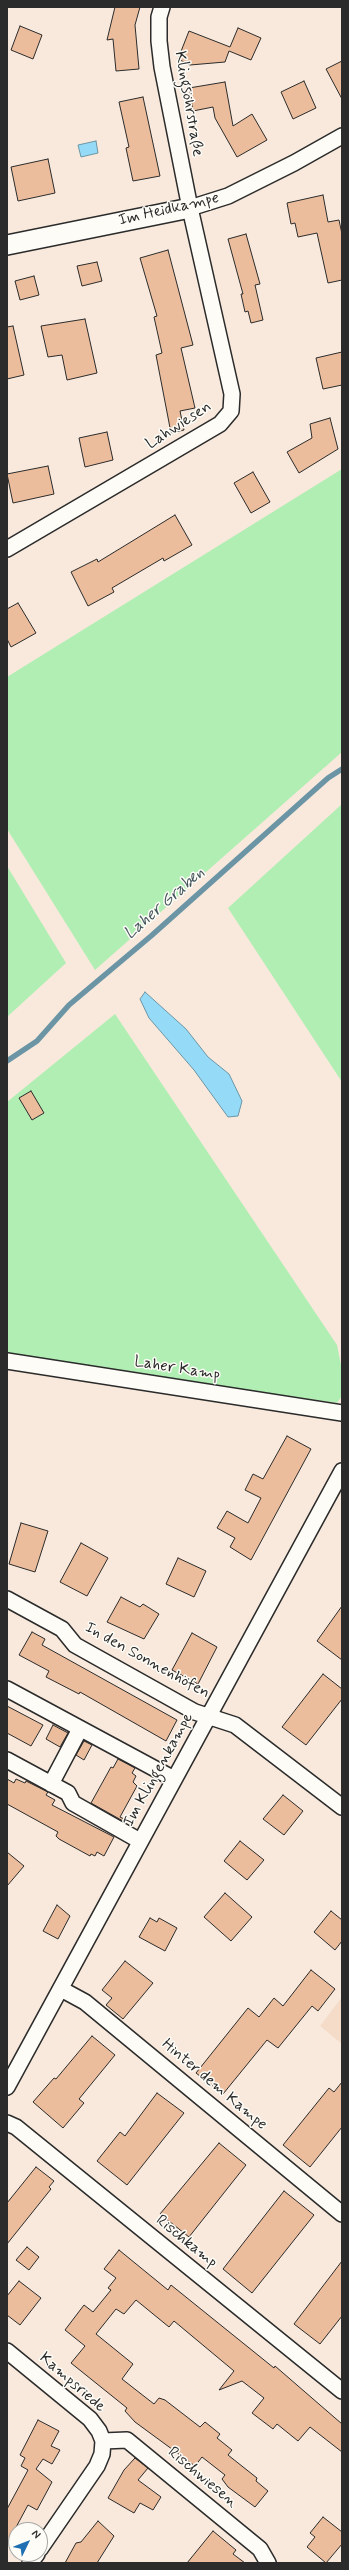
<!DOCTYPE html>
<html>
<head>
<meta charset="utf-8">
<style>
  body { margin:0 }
  #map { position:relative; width:349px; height:2570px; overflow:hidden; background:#f8e9dc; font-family:Mynerve,sans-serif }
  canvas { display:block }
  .frame { position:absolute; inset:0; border:8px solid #2b2b2b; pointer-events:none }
  .north { position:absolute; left:8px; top:2522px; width:40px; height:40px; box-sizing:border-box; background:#fdfcf7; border:1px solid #a9a8a5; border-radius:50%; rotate:47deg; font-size:11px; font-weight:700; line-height:16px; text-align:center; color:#2b2b2b }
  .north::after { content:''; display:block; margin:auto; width:14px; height:18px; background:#1f6fb2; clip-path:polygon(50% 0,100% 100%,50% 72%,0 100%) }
</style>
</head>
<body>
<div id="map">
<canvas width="349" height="2570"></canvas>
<div class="frame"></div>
<div class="north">N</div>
</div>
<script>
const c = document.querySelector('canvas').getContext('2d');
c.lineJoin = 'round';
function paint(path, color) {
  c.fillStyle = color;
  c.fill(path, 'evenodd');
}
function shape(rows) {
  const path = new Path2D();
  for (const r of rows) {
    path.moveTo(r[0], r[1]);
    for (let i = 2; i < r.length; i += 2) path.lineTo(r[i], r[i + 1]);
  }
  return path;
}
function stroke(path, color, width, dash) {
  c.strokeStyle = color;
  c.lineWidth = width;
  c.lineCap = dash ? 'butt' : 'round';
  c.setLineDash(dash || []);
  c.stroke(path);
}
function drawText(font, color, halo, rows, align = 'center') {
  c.font = font + ' Mynerve,sans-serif';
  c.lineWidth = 3;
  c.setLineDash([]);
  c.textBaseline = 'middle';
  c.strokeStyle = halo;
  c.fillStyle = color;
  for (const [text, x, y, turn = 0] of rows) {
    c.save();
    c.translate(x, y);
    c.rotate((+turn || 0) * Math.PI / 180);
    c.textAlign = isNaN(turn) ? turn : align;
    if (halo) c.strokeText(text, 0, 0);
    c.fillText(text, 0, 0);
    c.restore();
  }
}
const built = shape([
  [342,1997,342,2044,320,2026]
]);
const green = shape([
  [342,469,342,752,95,970,7,829,7,677],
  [342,804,342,1082,228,908],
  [7,866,66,963,7,1017],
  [115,1014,337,1345,342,1370,342,1396,337,1403,7,1355,7,1102]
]);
const water = shape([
  [96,141,98,153,81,157,78,145,96,141],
  [145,992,186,1029,208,1057,229,1074,242,1101,238,1116,228,1117,194,1070,149,1018,140,999,145,992]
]);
const stream = shape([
  [7,1061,37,1041,69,1005,151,936,328,778,342,769]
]);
const building = shape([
  [115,7,140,7,135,25,139,69,116,71,113,39,107,40,115,7],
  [20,26,42,35,33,59,11,50,20,26],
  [238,28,261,38,251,60,229,51,225,62,190,65,178,59,189,31,230,47,238,28],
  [342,61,342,99,326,69,342,61],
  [304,81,316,108,293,119,281,92,304,81],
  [225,82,233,126,252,114,267,140,237,157,215,118,213,107,193,111,189,88,225,82],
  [143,97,160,176,133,181,126,148,129,147,119,102,143,97],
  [48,159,55,193,18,201,11,167,48,159],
  [323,195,328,222,339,220,342,234,342,280,328,283,317,233,298,237,295,223,291,224,287,203,323,195],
  [246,234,260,284,255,285,263,320,251,323,248,311,245,312,241,294,243,294,228,239,246,234],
  [168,250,193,345,181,348,195,408,180,411,184,430,171,433,156,355,162,353,154,317,157,316,140,258,168,250],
  [97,262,102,281,82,286,77,266,97,262],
  [34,276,39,295,20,300,15,281,34,276],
  [85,319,97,373,67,380,62,355,48,357,41,326,85,319],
  [13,326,24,375,7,379,7,327,13,326],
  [342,352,342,385,323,389,316,358,342,352],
  [330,418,338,449,299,473,287,452,312,438,310,424,330,418],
  [107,432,113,460,85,467,79,438,107,432],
  [48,466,54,494,13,503,7,474,48,466],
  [253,472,270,502,251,513,234,483,253,472],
  [175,515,192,545,164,561,163,558,112,588,114,592,88,606,71,572,97,559,98,562,175,515],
  [18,603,36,633,11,647,7,639,7,609,18,603],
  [31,1091,44,1113,32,1120,19,1098,31,1091],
  [287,1436,311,1449,251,1560,230,1547,235,1538,217,1528,227,1511,248,1523,261,1498,245,1490,253,1474,263,1479,287,1436],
  [21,1523,48,1531,35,1572,9,1564,21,1523],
  [81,1543,108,1558,87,1596,60,1582,81,1543],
  [178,1558,206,1571,194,1597,166,1584,178,1558],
  [121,1597,140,1607,143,1604,159,1614,144,1639,107,1622,121,1597],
  [342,1606,342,1660,317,1641,342,1606],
  [32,1632,45,1639,42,1645,177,1720,166,1741,80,1692,79,1694,46,1677,49,1671,19,1655,32,1632],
  [192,1633,217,1647,198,1684,172,1670,192,1633],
  [323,1674,342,1689,342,1699,306,1745,282,1727,323,1674],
  [7,1706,43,1725,31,1746,7,1733,7,1706],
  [53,1725,68,1733,60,1747,46,1739,53,1725],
  [84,1741,92,1745,84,1760,76,1755,84,1741],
  [118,1759,135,1768,132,1773,136,1776,133,1782,137,1786,120,1817,124,1819,123,1821,91,1803,111,1767,113,1768,118,1759],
  [7,1779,14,1783,16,1779,25,1783,26,1781,48,1792,46,1795,55,1800,52,1805,114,1837,104,1856,97,1852,95,1856,91,1854,90,1856,59,1839,56,1836,58,1832,7,1804,7,1779],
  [283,1795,303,1811,284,1835,263,1819,283,1795],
  [240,1841,264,1860,247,1880,224,1861,240,1841],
  [7,1852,24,1866,7,1886,7,1852],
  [225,1893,252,1917,231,1941,204,1917,225,1893],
  [57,1905,70,1916,58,1939,43,1931,57,1905],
  [331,1911,342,1920,342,1941,335,1950,314,1932,331,1911],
  [150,1918,157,1922,159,1918,177,1928,165,1951,139,1937,150,1918],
  [125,1961,153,1983,123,2019,106,2005,112,1998,102,1990,125,1961],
  [311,1970,335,1989,318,2011,312,2006,278,2048,267,2040,223,2094,196,2073,248,2008,259,2017,274,1998,283,2006,311,1970],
  [92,2036,115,2055,79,2099,84,2103,63,2128,33,2102,54,2078,56,2079,92,2036],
  [342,2082,342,2127,310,2167,283,2145,329,2088,334,2092,342,2082],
  [157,2093,184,2113,127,2185,97,2161,120,2132,125,2136,157,2093],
  [219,2143,246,2165,189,2237,160,2214,219,2143],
  [36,2167,54,2181,49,2187,51,2189,7,2244,7,2203,36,2167],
  [284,2191,314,2215,252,2293,223,2269,284,2191],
  [27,2247,39,2257,29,2270,16,2260,27,2247],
  [119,2250,168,2290,171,2285,274,2368,275,2366,342,2424,342,2452,310,2427,298,2441,277,2424,273,2429,252,2413,264,2398,242,2381,219,2390,234,2371,174,2321,169,2327,136,2300,124,2314,116,2309,96,2334,133,2364,122,2379,154,2404,159,2398,165,2400,200,2427,205,2422,220,2434,217,2438,232,2450,228,2455,257,2478,256,2481,268,2491,255,2507,228,2487,222,2479,225,2475,202,2457,195,2466,135,2422,125,2411,127,2408,71,2363,85,2346,65,2330,84,2305,93,2312,111,2290,108,2288,116,2278,104,2269,119,2250],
  [342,2261,342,2316,320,2344,294,2324,342,2261],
  [19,2281,41,2298,20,2325,7,2315,7,2296,19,2281],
  [38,2420,59,2431,51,2446,60,2450,52,2464,43,2459,36,2469,52,2482,37,2510,28,2505,7,2544,7,2509,28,2470,21,2466,25,2458,20,2455,38,2420],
  [135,2458,148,2468,138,2480,161,2497,153,2510,140,2503,134,2513,108,2498,124,2470,135,2458],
  [323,2517,342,2532,342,2544,326,2563,307,2547,315,2537,310,2533,323,2517],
  [98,2521,114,2536,97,2563,65,2563,76,2543,81,2542,98,2521],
  [213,2531,236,2550,233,2554,245,2563,187,2563,213,2531]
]);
const minor = shape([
  [190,208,228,196,294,163,342,136],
  [7,549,220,424,231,411,232,394,190,208,162,67,159,41,159,17,162,7],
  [7,1361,342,1413],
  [7,1599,62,1629,75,1645,195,1712,235,1725,342,1807],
  [7,1689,174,1779],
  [7,1760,68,1793,73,1803,140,1841],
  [51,1784,80,1729],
  [61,1989,85,2002,342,2214],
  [7,2087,342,1471],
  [7,2123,16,2127,342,2391],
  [7,2351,90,2419,99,2431,103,2441,102,2454,97,2466,40,2549],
  [103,2441,127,2440,260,2549,268,2563],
  [30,2563,37,2554]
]);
const tertiary = shape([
  [7,245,190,208]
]);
const streetNames = [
  ["Klingsöhrstraße",188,104,80],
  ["Im Heidkampe",169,210,-13],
  ["Lahwiesen",179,426,-33],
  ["Laher Kamp",177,1369,9],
  ["In den Sonnenhöfen",147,1661,29],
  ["Im Klingenkampe",159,1770,-61],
  ["Hinter dem Kampe",214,2085,40],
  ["Rischkamp",186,2242,39],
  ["Kampsriede",72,2383,41],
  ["Rischwiesen",202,2478,40]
];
const waterNames = [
  ["Laher Graben",165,904,-41]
];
paint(built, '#f4dcc9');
paint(green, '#b1eeb3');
paint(water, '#95dbf7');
stroke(water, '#6b95a5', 1);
stroke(stream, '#6b95a5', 5.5);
paint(building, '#ecbd9c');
stroke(building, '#2b2b2b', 1);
stroke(minor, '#2b2b2b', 18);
stroke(tertiary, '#2b2b2b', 22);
stroke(minor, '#fdfcf7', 15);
stroke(tertiary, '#fdfcf7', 19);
drawText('16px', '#2b2b2b', '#fdfcf7', streetNames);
drawText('italic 17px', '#46575e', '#fdfcf7', waterNames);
</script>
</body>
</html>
